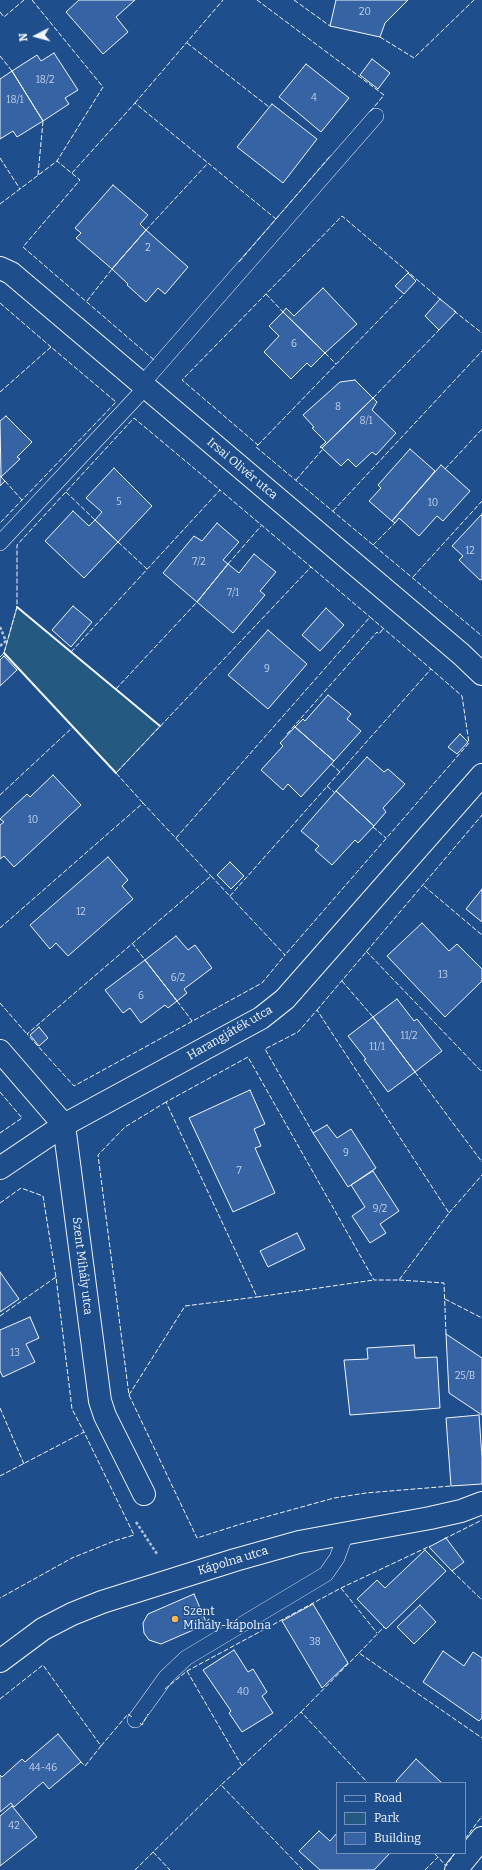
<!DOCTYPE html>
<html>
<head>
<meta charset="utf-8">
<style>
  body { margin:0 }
  #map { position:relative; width:482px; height:1870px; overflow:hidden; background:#1f4e8c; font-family:Bitter,serif }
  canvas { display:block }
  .legend { position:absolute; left:336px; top:1782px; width:130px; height:72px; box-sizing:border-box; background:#1f4e8c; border:1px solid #7391ba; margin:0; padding:5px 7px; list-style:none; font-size:12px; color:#f2f6ff }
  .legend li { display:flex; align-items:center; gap:8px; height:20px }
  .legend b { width:20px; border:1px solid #7391ba }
  .north { position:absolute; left:16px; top:16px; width:40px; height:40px; -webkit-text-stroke:3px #1f4e8c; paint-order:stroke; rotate:264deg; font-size:11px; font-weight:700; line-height:16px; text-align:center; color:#f2f6ff }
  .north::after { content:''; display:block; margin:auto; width:14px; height:18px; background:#f2f6ff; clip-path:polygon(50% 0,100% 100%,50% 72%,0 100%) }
</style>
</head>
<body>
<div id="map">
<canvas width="482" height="1870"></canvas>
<ul class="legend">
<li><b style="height:5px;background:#1f4e8c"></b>Road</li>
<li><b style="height:11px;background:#245a82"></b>Park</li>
<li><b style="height:11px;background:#3563a3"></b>Building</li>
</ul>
<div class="north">N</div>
</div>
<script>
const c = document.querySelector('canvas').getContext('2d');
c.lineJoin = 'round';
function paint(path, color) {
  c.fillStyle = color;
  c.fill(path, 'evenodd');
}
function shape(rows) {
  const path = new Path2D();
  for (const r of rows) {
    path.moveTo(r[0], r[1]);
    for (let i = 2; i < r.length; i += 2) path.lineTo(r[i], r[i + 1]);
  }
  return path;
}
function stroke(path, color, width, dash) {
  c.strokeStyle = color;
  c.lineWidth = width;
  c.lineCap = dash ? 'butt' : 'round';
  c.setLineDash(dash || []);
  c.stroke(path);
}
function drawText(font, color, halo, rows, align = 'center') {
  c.font = font + ' Bitter,serif';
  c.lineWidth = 3;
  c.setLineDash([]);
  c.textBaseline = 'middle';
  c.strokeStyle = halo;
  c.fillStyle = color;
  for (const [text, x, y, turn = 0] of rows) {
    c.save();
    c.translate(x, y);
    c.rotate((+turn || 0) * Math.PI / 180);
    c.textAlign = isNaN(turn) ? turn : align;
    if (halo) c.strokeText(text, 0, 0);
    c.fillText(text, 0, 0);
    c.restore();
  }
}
const green = shape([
  [17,607,160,726,116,773,4,653,17,607]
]);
const building = shape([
  [79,0,135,0,116,17,128,32,103,54,66,12,79,0],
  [336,0,408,0,385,23,380,37,330,26,336,0],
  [54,53,78,90,65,98,69,104,43,121,12,71,37,55,41,61,54,53],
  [372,59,390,73,378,89,360,75,372,59],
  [306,64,349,98,321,132,279,97,306,64],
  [12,71,43,121,17,137,13,131,0,139,0,79,12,71],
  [272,104,317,139,283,183,237,147,272,104],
  [113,185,148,215,140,224,146,230,112,269,76,238,81,233,75,228,113,185],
  [146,230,188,267,165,294,158,288,146,302,127,285,128,284,112,269,146,230],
  [408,273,416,281,404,294,395,286,408,273],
  [323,288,357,324,325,353,283,312,286,308,294,316,323,288],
  [440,299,456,312,439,330,425,316,440,299],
  [283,312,325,353,311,367,307,363,291,379,264,352,279,336,269,326,283,312],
  [355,380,373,398,322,448,320,447,326,442,312,428,314,427,303,415,340,382,355,380],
  [373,398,377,402,372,410,396,433,376,455,372,452,356,467,348,459,341,466,322,448,373,398],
  [6,416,32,442,17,457,20,459,1,477,0,421,6,416],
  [410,449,435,471,392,521,369,501,381,488,378,485,410,449],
  [441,465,470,491,443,521,437,516,419,536,399,518,395,523,392,521,441,465],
  [114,468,152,506,118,542,95,520,102,512,86,498,114,468],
  [0,476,5,481,0,486,0,476],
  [73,511,89,526,95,520,118,542,84,578,45,541,73,511],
  [482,514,482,579,480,580,459,560,463,556,452,546,482,514],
  [217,523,239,542,223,560,228,564,197,602,163,573,194,536,202,541,217,523],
  [254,554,276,572,260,591,265,595,233,633,197,602,228,564,239,573,254,554],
  [73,606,92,622,71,647,52,630,73,606],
  [326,608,344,625,320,651,302,635,326,608],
  [268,630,307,664,268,709,228,675,268,630],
  [4,656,17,670,0,686,0,660,4,656],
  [328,695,351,714,347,719,361,731,334,761,295,727,303,719,305,721,328,695],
  [295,727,334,761,301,797,288,784,283,790,261,770,283,746,280,743,295,727],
  [460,734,468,742,457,754,448,747,460,734],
  [367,757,384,772,388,769,405,784,383,808,386,812,374,826,336,791,367,757],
  [53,775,81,805,14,867,4,856,0,859,0,825,4,822,0,819,27,794,30,797,53,775],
  [336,791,374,826,358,843,355,840,332,865,315,850,319,846,301,831,336,791],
  [108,857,128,880,122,886,133,899,68,956,56,943,50,949,30,925,108,857],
  [230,862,244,876,231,889,217,875,230,862],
  [482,889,482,922,466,909,482,889],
  [422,923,449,951,457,944,482,969,482,981,445,1017,387,956,422,923],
  [176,936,188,950,195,945,212,968,184,989,187,993,177,1001,145,960,176,936],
  [145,960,177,1001,168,1008,165,1005,141,1023,130,1008,123,1013,105,990,145,960],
  [397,999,414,1021,417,1019,442,1051,415,1072,373,1017,397,999],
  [373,1017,415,1072,388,1092,364,1060,366,1059,348,1036,373,1017],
  [39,1027,48,1038,39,1046,30,1035,39,1027],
  [250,1090,265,1124,254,1129,261,1146,255,1148,275,1193,233,1212,189,1118,250,1090],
  [327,1125,337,1138,351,1129,376,1168,348,1187,313,1133,327,1125],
  [373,1171,399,1211,380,1224,386,1233,370,1243,352,1216,365,1207,351,1185,373,1171],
  [297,1233,305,1249,268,1267,260,1251,297,1233],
  [0,1272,19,1299,0,1312,0,1272],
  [30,1317,39,1338,26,1344,35,1362,3,1377,0,1371,0,1330,30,1317],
  [446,1334,482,1358,482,1415,449,1393,446,1334],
  [414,1345,415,1358,437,1357,440,1408,350,1415,344,1360,368,1359,367,1348,414,1345],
  [479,1415,482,1457,482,1484,451,1486,446,1418,479,1415],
  [446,1538,464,1562,452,1571,429,1547,446,1538],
  [425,1550,446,1571,386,1629,357,1599,377,1580,385,1588,425,1550],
  [194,1594,207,1624,161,1644,149,1640,144,1633,143,1623,148,1614,194,1594],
  [313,1604,348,1663,322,1688,282,1621,313,1604],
  [420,1605,436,1622,414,1644,397,1627,420,1605],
  [234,1650,248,1672,253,1669,267,1692,262,1696,273,1713,242,1732,229,1713,231,1711,203,1670,234,1650],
  [443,1651,464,1666,473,1652,482,1658,482,1718,479,1721,423,1682,443,1651],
  [58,1734,81,1762,49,1789,43,1782,14,1807,11,1803,0,1812,0,1775,2,1777,22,1759,25,1762,58,1734],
  [416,1759,442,1783,398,1783,396,1781,416,1759],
  [12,1806,37,1837,0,1866,0,1816,12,1806],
  [319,1831,330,1841,337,1833,337,1853,390,1853,374,1870,320,1870,299,1851,319,1831]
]);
const path = shape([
  [0,627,6,641,0,646],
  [136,1522,157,1554]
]);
const lane = shape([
  [142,384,376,116],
  [0,543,146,387],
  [135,1720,166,1677,186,1658,326,1574,337,1558,346,1533]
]);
const street = shape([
  [0,268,11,273,461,654,482,674],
  [0,1051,64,1125,100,1401,105,1416,144,1494],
  [0,1168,64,1125,261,1018,285,999,482,775],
  [0,1661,43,1629,72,1614,102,1602,235,1560,299,1542,430,1518,461,1511,482,1503],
  [456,1870,482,1838]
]);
const fence = shape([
  [32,0,103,87,57,161],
  [257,0,384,95,370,112],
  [294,0,330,26],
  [0,12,4,17,24,0],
  [380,37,414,58,474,0],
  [187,43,269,107],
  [0,56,12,71],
  [135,103,223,0],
  [0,158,20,189],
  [72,173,135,103,208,163],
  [38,175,43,121],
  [0,204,57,161,80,180,23,247,154,360,155,359],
  [276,219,331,155],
  [146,230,208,163,276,219,239,262],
  [266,294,283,312],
  [441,300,342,216,182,380,258,445,256,447,482,636],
  [87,301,112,269],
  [0,303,51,347],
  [454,311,482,333],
  [325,353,336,364],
  [0,392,51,347,116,402,0,523],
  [373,398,440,329],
  [258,445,405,293],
  [445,469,482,429],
  [296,480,323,449],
  [5,481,22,500],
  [66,492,95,520],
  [333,511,482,351],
  [118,542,147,569],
  [373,545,395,523],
  [228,564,261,526],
  [413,577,482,501],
  [71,652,220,490,311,567],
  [0,657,4,653,17,607,17,545,134,418,220,490],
  [116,689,197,602],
  [287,734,377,632,379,634,383,629],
  [331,764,340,772],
  [327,786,335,793],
  [0,795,73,727],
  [143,803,116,773,311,567,370,617],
  [373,827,386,838],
  [176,838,370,617,431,669],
  [211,876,285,955,262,983,74,1086,27,1034,211,876],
  [424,886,482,935],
  [230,896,431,669,462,696,469,743,285,955],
  [0,928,143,803,211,876],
  [132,943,145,960],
  [366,951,482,1072],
  [342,981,373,1017],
  [177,1001,192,1021],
  [0,1003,27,1034],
  [317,1010,482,815],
  [415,1072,482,1162],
  [0,1092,22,1118,0,1133],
  [166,1102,125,1127,98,1155,129,1395,185,1306,257,1297],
  [313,1133,265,1049,298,1032,317,1010,449,1213,399,1280,374,1280,248,1057,166,1102,257,1297,374,1280],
  [0,1203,21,1188,43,1196,56,1277],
  [449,1213,482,1175],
  [399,1280,444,1283,446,1334],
  [445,1299,482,1318],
  [0,1316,56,1277,72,1409,84,1432],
  [129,1395,197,1538,244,1523,334,1498,366,1493,451,1486],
  [0,1408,24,1464],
  [0,1476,84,1432,134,1535,114,1541,72,1558,0,1598],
  [444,1539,482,1520],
  [452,1571,482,1600],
  [341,1588,377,1633],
  [359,1653,384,1627],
  [187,1671,242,1766],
  [165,1689,187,1671,341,1588,430,1546],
  [0,1699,43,1665,101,1746,85,1766,81,1762],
  [301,1712,359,1653,482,1738],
  [140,1723,142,1725,148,1714],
  [101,1746,128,1714,132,1717],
  [465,1839,482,1816],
  [153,1852,170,1870],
  [434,1853,438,1857],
  [135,1870,221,1785],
  [303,1870,221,1785,301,1712,368,1783],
  [425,1870,438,1857,446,1866,455,1853]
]);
const wall = shape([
  [17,607,160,726],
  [4,653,116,773]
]);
const markers = [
  [175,1619,4,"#ffb74d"]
];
const numberNames = [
  ["20",365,12],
  ["18/2",45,80],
  ["4",314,98],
  ["18/1",15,100],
  ["2",148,248],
  ["6",294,344],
  ["8",338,407],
  ["8/1",366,421],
  ["5",119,502],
  ["10",433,503],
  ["12",470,551],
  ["7/2",199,562],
  ["7/1",233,593],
  ["9",267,669],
  ["10",33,820],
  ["12",81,912],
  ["13",443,975],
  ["6/2",178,978],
  ["6",141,996],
  ["11/2",409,1036],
  ["11/1",377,1047],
  ["9",346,1153],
  ["7",239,1171],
  ["9/2",380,1209],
  ["13",15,1353],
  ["25/B",465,1376],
  ["38",315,1642],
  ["40",243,1692],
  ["44-46",43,1768],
  ["42",14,1826]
];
const streetNames = [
  ["Irsai Olivér utca",242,469,40],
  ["Harangjáték utca",230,1033,-30],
  ["Szent Mihály utca",82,1266,83],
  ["Kápolna utca",233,1561,-17]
];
const poiNames = [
  ["Szent",183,1612],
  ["Mihály-kápolna",183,1626]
];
paint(green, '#245a82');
stroke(green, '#a8bbd7', 1);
paint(building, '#3563a3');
stroke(building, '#f2f6ff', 1);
stroke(lane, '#f2f6ff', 16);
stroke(street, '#f2f6ff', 24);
stroke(path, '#b3c4dc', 2.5, [3, 2]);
stroke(lane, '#1f4e8c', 15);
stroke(street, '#1f4e8c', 22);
stroke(fence, '#f2f6ff', 1, [5, 2]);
stroke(wall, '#f2f6ff', 2);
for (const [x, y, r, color] of markers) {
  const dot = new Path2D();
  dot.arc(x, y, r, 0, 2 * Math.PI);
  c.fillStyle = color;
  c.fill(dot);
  stroke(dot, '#1f4e8c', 1.5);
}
drawText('10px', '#c3d1e8', null, numberNames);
drawText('12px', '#f2f6ff', '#1f4e8c', streetNames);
drawText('12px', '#f2f6ff', '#1f4e8c', poiNames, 'left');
</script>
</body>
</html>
